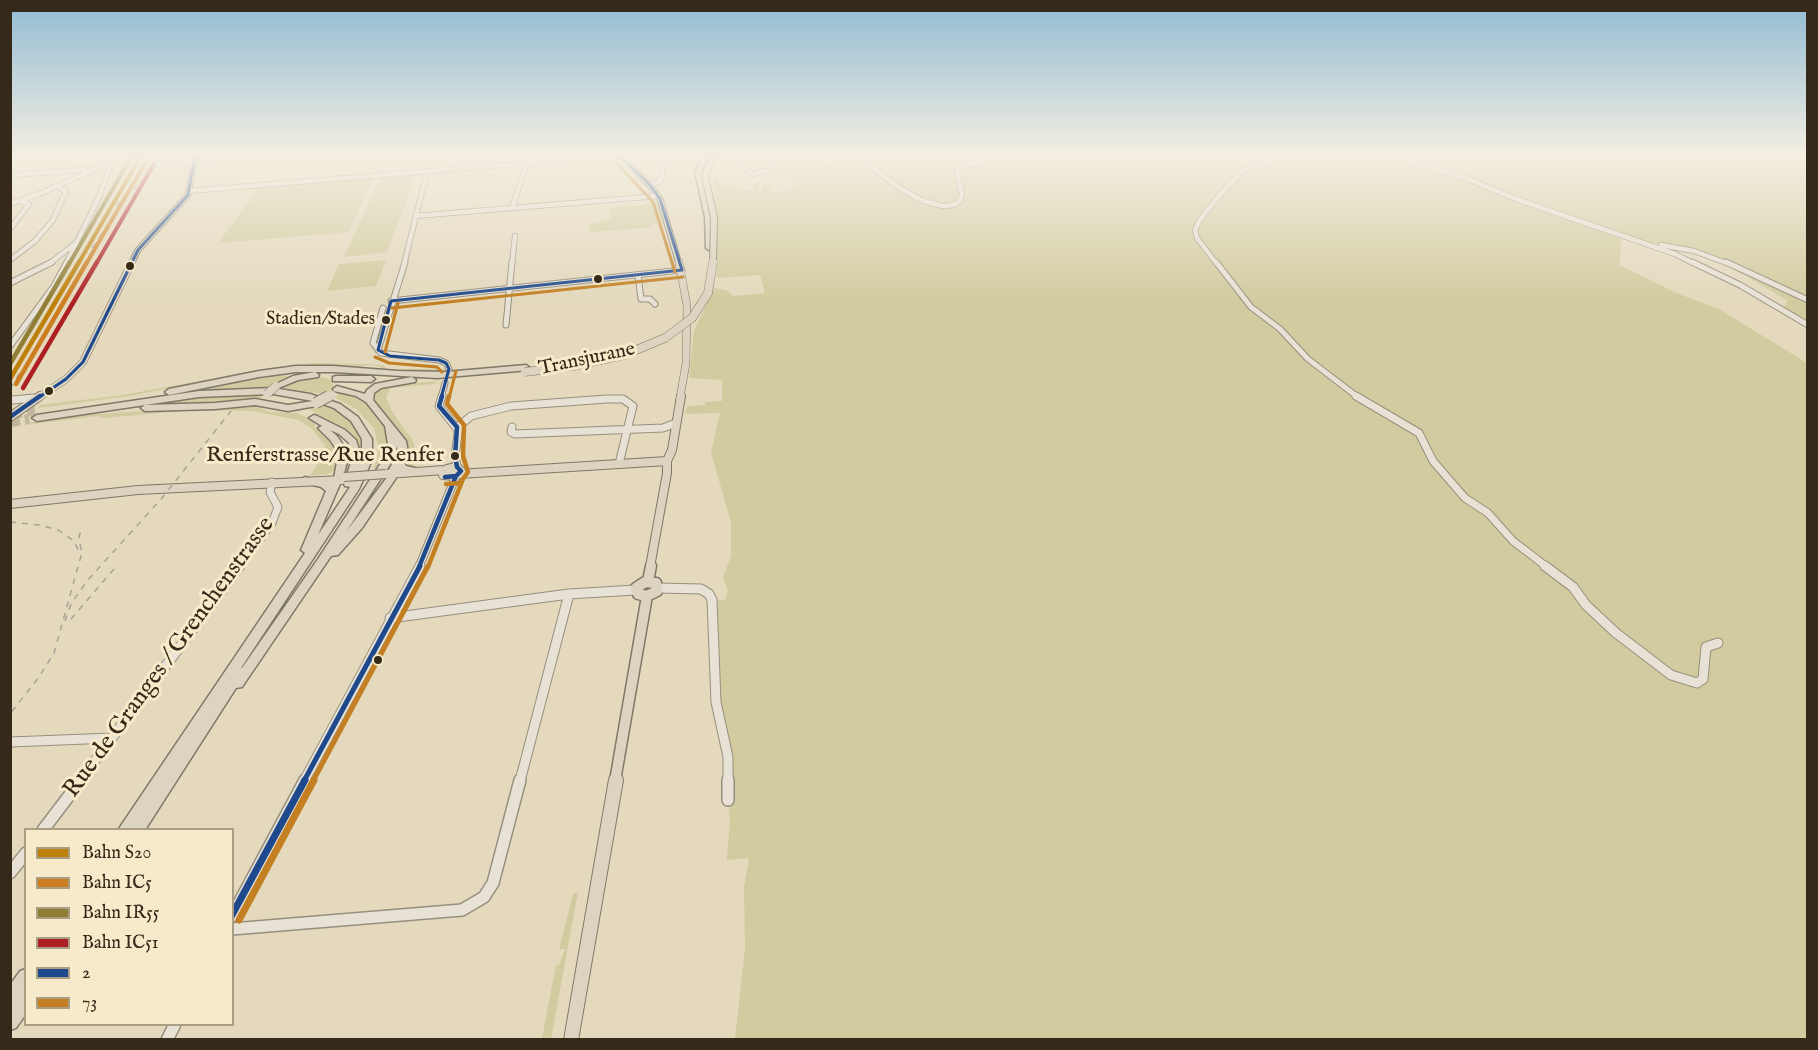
<!DOCTYPE html>
<html>
<head>
<meta charset="utf-8">
<style>
  body { margin:0 }
  #map { position:relative; width:1818px; height:1050px; overflow:hidden; background:#e4d9bd; font-family:"IM FELL English",serif }
  canvas { display:block }
  .frame { position:absolute; inset:0; border:12px solid #35291a; pointer-events:none }
  .legend { position:absolute; left:24px; top:828px; width:210px; height:198px; box-sizing:border-box; background:#f7eaca; border:2px solid #a99d84; margin:0; padding:8px 10px; list-style:none; font-size:18px; color:#35291a }
  .legend li { display:flex; align-items:center; gap:12px; height:30px }
  .legend b { width:30px; border:2px solid #a99d84 }
</style>
</head>
<body>
<div id="map">
<canvas width="1818" height="1050"></canvas>
<div class="frame"></div>
<ul class="legend">
<li><b style="height:8px;background:#bd8008"></b>Bahn S20</li>
<li><b style="height:8px;background:#cc7d1f"></b>Bahn IC5</li>
<li><b style="height:8px;background:#917e36"></b>Bahn IR55</li>
<li><b style="height:8px;background:#ad1f23"></b>Bahn IC51</li>
<li><b style="height:8px;background:#1e498c"></b>2</li>
<li><b style="height:8px;background:#c37f21"></b>73</li>
</ul>
</div>
<script>
const c = document.querySelector('canvas').getContext('2d');
c.lineJoin = 'round';
function paint(path, color) {
  c.fillStyle = color;
  c.fill(path, 'evenodd');
}
function shape(rows) {
  const path = new Path2D();
  for (const r of rows) {
    path.moveTo(r[0], r[1]);
    for (let i = 2; i < r.length; i += 2) path.lineTo(r[i], r[i + 1]);
  }
  return path;
}
function stroke(path, color, width, dash) {
  c.strokeStyle = color;
  c.lineWidth = width;
  c.lineCap = dash ? 'butt' : 'round';
  c.setLineDash(dash || []);
  c.stroke(path);
}
function drawText(font, color, halo, rows, align = 'center') {
  c.font = font + ' "IM FELL English",serif';
  c.lineWidth = 6;
  c.setLineDash([]);
  c.textBaseline = 'middle';
  c.strokeStyle = halo;
  c.fillStyle = color;
  for (const [text, x, y, turn = 0] of rows) {
    c.save();
    c.translate(x, y);
    c.rotate((+turn || 0) * Math.PI / 180);
    c.textAlign = isNaN(turn) ? turn : align;
    if (halo) c.strokeText(text, 0, 0);
    c.fillText(text, 0, 0);
    c.restore();
  }
}
const green = shape([
  [363,156,450,156,448,162,375,169,379,159,360,161],
  [730,156,814,156,828,163,838,160,831,156,1807,156,1807,321,1784,307,1788,301,1732,268,1711,259,1719,257,1695,250,1621,238,1620,265,1679,294,1719,309,1807,363,1807,1039,735,1039,745,949,744,887,749,858,727,860,730,819,721,727,712,600,725,600,728,592,723,577,731,556,731,523,711,452,720,413,685,414,687,406,705,405,705,402,722,401,722,380,689,378,694,331,714,288,728,291,733,296,765,293,760,275,717,278,717,236,713,173,725,185,748,190,753,191,755,183,761,183,757,191,761,192,764,183,772,183,771,192,785,191,797,185,782,172,746,168],
  [417,174,387,252,344,257,380,177],
  [374,176,349,232,218,243,261,185],
  [657,203,666,224,653,224,647,228,589,232,590,224,610,219,610,208],
  [386,260,376,286,327,291,339,264],
  [313,363,366,364,382,365,389,369,446,369,438,372,383,371,379,366,364,365,360,368,332,367,243,374],
  [237,374,130,396,38,408,40,405,123,395],
  [274,375,294,376,270,387,174,393],
  [312,376,323,377,333,381,333,390,328,395,278,387],
  [436,381,435,383,443,383,390,388,386,398,393,413,413,441,415,450,408,461,417,467,447,466,426,468,407,467,404,460,408,452,407,444,374,399,374,392,385,386],
  [340,392,354,394,364,400,388,432,391,440,379,471,373,472,379,449,374,428,356,409,334,397],
  [263,393,260,399,221,404,117,408,210,395],
  [324,404,346,416,360,434,363,456,358,472,357,445,309,408],
  [253,405,270,412,297,413,308,418,316,425,313,427,316,429,319,428,334,443,339,457,336,470,328,474,310,476,323,456,325,445,311,428,298,420,253,411,194,410],
  [173,409,193,410,103,418,98,416,24,425,26,423,81,415],
  [578,892,551,1039,542,1039,556,965,559,965,565,949,559,949,573,894]
]);
const highwayTunnel = shape([
  [12,414,35,411],
  [10,422,29,419]
]);
const minorFar4 = shape([
  [152,156,150,164,153,165,249,156],
  [731,156,753,174,769,170,776,156],
  [865,156,876,171,903,190,923,201,943,206,953,205,960,201,962,194,957,174,959,167,1003,156],
  [1204,156,1261,156],
  [1395,156,1468,179,1516,199,1675,254,1695,264],
  [10,157,28,156],
  [326,159,327,156],
  [10,175,84,170],
  [650,185,661,181,665,156],
  [189,191,612,156],
  [10,204,39,194,111,162],
  [512,208,529,156],
  [415,216,658,196],
  [10,229,29,204,20,201],
  [1661,245,1694,251,1729,264],
  [10,260,35,241,53,220,66,191,56,186],
  [49,264,77,242],
  [66,264,99,197,114,156],
  [404,264,427,172],
  [512,264,515,236],
  [1217,264,1197,238,1195,230,1199,221,1222,192,1244,170,1283,156]
]);
const minorFar3 = shape([
  [1216,262,1251,307,1280,329,1308,359,1359,398],
  [1692,262,1740,285,1808,325],
  [1726,262,1808,300],
  [638,275,641,299,650,299,655,304],
  [10,283,52,262],
  [391,301,682,270],
  [383,308,373,343,381,353,439,360,446,363,449,369],
  [506,325,512,262],
  [10,346,54,286,67,262],
  [378,350,405,262],
  [441,398,445,383]
]);
const minorFar2 = shape([
  [442,396,439,406,458,430],
  [1356,396,1419,433,1433,461,1465,498,1488,513,1513,541,1547,567],
  [12,400,35,398],
  [512,427,511,432,515,434,663,428,676,423],
  [457,467,455,456,459,426,471,416,511,406,607,399,623,399,633,406,619,464],
  [239,567,272,523,278,507,270,492,272,482],
  [419,567,456,476]
]);
const minorFar1 = shape([
  [1545,566,1573,587,1586,605,1616,633,1671,675,1697,683,1703,679,1706,647,1718,643],
  [658,588,701,589,709,594,712,600,716,702,728,757,728,781],
  [390,618,569,594,635,590],
  [10,742,112,738],
  [80,781,240,566],
  [304,781,420,566],
  [520,781,569,594]
]);
const minor = shape([
  [728,780,728,800],
  [43,830,81,780],
  [10,873,26,853],
  [232,916,305,780],
  [232,929,462,910,484,897,493,883,520,780],
  [167,1040,175,1024]
]);
const majorFar4 = shape([
  [620,156,650,185,660,199,679,264],
  [131,264,138,250,188,195,195,156]
]);
const majorFar3 = shape([
  [679,262,687,306,686,363,680,398],
  [38,398,66,379,83,362,132,262]
]);
const majorFar2 = shape([
  [10,417,40,396],
  [457,467,461,471,456,476,443,475,447,469,457,467],
  [386,474,445,470],
  [459,474,667,461],
  [10,504,138,490,342,480],
  [650,567,667,473,667,461,672,450,681,396]
]);
const majorFar1 = shape([
  [648,581,651,566],
  [645,582,656,583,657,591,647,596,638,594,636,588,645,582],
  [615,781,647,596]
]);
const major = shape([
  [571,1040,616,780]
]);
const highway = shape([
  [703,156,709,156,701,172,711,217,712,248,709,250,706,248,705,217,695,172,703,156],
  [712,156,718,156,713,162,709,162,712,156],
  [526,365,530,368,529,370,437,378,333,372,296,372,259,377,169,395,165,392,169,389,259,371,296,366,333,366,398,371,445,372,526,365],
  [315,372,319,375,318,377,298,380,276,389,272,386,293,376,315,372],
  [336,376,371,376,375,379,371,382,333,381,333,377,336,376],
  [412,377,416,380,415,382,381,388,374,393,373,400,406,441,408,452,403,461,406,466,424,470,426,472,421,475,399,470,395,476,396,478,362,528,338,555,331,556,242,687,236,688,145,830,118,830,305,553,301,550,326,491,321,487,302,482,300,480,305,477,329,484,334,478,337,462,336,449,330,440,318,428,322,426,309,418,314,415,317,416,345,430,356,440,362,459,360,465,362,460,362,439,351,421,334,408,320,403,316,406,288,411,255,405,215,409,145,411,141,408,145,405,215,403,255,399,288,405,313,401,273,394,199,397,37,421,32,418,37,415,199,391,273,388,310,394,340,404,358,417,372,439,372,460,359,489,241,668,242,668,318,559,383,460,388,444,385,426,366,402,356,396,334,391,333,389,337,386,365,394,367,390,375,384,412,377],
  [330,430,339,434,349,443,352,459,344,484,345,486,350,487,318,535,343,477,347,462,346,449,337,436,330,430],
  [397,446,398,452,387,474,388,476,346,532,393,460,397,446],
  [26,969,26,1014,16,1028,10,1030,10,985,20,971,26,969]
]);
const rail = shape([
  [140,159,142,156],
  [116,206,148,176],
  [92,248,108,225],
  [10,389,21,371],
  [10,522,40,525,58,530,74,541,81,556,54,653,39,677,10,714],
  [81,550,79,537,82,526],
  [71,619,114,569],
  [65,621,71,604,87,581,162,498,231,411]
]);
const majorBridge = shape([
  [344,477,386,474]
]);
const highwayBridgeFar2 = shape([
  [711,161,705,176,714,218,713,264]
]);
const highwayBridgeFar1 = shape([
  [525,372,573,366,624,355,665,338,692,318,708,293,713,262],
  [267,394,276,386],
  [326,398,332,395]
]);
const highwayBridge = shape([
  [316,403,329,396]
]);
const bus1Far3 = shape([
  [620,156,650,185,660,199,682,270],
  [391,301,682,270],
  [378,350,390,356,439,360,446,363,449,369],
  [378,350,391,301],
  [38,398,66,379,83,362,138,250,188,195,195,156],
  [441,398,449,369]
]);
const bus1Far2 = shape([
  [442,396,439,406,457,427,455,456,457,467,461,471,456,476,445,477],
  [10,417,40,396],
  [419,567,456,476]
]);
const bus1Far1 = shape([
  [304,781,420,566]
]);
const bus1 = shape([
  [232,915,305,780]
]);
const bus2Far3 = shape([
  [615,161,653,202,675,272],
  [392,308,683,277],
  [385,352,398,303],
  [375,357,389,363,437,367,442,372],
  [449,398,456,371]
]);
const bus2Far2 = shape([
  [446,484,460,483,468,472,463,456,464,425,447,404,449,396],
  [428,567,463,479]
]);
const bus2Far1 = shape([
  [313,781,428,566]
]);
const bus2 = shape([
  [239,920,314,780]
]);
const rail1Far1 = shape([
  [78,264,141,156]
]);
const rail1 = shape([
  [10,379,79,262]
]);
const rail2Far1 = shape([
  [86,264,147,160]
]);
const rail2 = shape([
  [16,384,87,262]
]);
const rail3Far1 = shape([
  [69,264,132,156]
]);
const rail3 = shape([
  [10,364,70,262]
]);
const rail4Far1 = shape([
  [96,264,154,164]
]);
const rail4 = shape([
  [23,388,97,262]
]);
const markers = [
  [130,266,5,"#35291a"],
  [598,279,5,"#35291a"],
  [386,320,5,"#35291a"],
  [49,391,5,"#35291a"],
  [455,456,5,"#35291a"],
  [378,660,5,"#35291a"]
];
const farBusnames = [
  ["Stadien/Stades",375,320]
];
const farStreetnames = [
  ["Transjurane",587,360,-12]
];
const busNames = [
  ["Renferstrasse/Rue Renfer",444,456]
];
const streetNames = [
  ["Rue de Granges / Grenchenstrasse",170,658,-54]
];
paint(green, '#d1cb9f');
stroke(highwayTunnel, '#c1b69c', 10, [10, 5]);
stroke(minorFar4, '#978f7e', 6);
stroke(minorFar3, '#978f7e', 7);
stroke(minorFar2, '#978f7e', 9);
stroke(minorFar1, '#978f7e', 11);
stroke(minor, '#978f7e', 14);
stroke(majorFar4, '#7f7868', 7);
stroke(majorFar3, '#7f7868', 8);
stroke(majorFar2, '#7f7868', 10);
stroke(majorFar1, '#7f7868', 13);
stroke(major, '#7f7868', 16);
stroke(highway, '#7f7868', 3);
stroke(minorFar4, '#e7e2d5', 4.5);
stroke(minorFar3, '#e7e2d5', 5);
stroke(minorFar2, '#e7e2d5', 7);
stroke(minorFar1, '#e7e2d5', 9);
stroke(minor, '#e7e2d5', 11);
stroke(majorFar4, '#dcd3c0', 5);
stroke(majorFar3, '#dcd3c0', 7);
stroke(majorFar2, '#dcd3c0', 8);
stroke(majorFar1, '#dcd3c0', 10);
stroke(major, '#dcd3c0', 14);
paint(highway, '#dcd3c0');
stroke(rail, '#a8a397', 1.5, [6, 6]);
stroke(majorBridge, '#7f7868', 10, []);
stroke(highwayBridgeFar2, '#7f7868', 8, []);
stroke(highwayBridgeFar1, '#7f7868', 9, []);
stroke(highwayBridge, '#7f7868', 12, []);
stroke(majorBridge, '#dcd3c0', 8);
stroke(highwayBridgeFar2, '#dcd3c0', 6);
stroke(highwayBridgeFar1, '#dcd3c0', 8);
stroke(highwayBridge, '#dcd3c0', 10);
stroke(bus1Far3, '#1e498c', 3);
stroke(bus1Far2, '#1e498c', 4.5);
stroke(bus1Far1, '#1e498c', 5);
stroke(bus1, '#1e498c', 7);
stroke(bus2Far3, '#c37f21', 3);
stroke(bus2Far2, '#c37f21', 4.5);
stroke(bus2Far1, '#c37f21', 5);
stroke(bus2, '#c37f21', 7);
stroke(rail1Far1, '#bd8008', 4);
stroke(rail1, '#bd8008', 4.5);
stroke(rail2Far1, '#cc7d1f', 4);
stroke(rail2, '#cc7d1f', 4.5);
stroke(rail3Far1, '#917e36', 4);
stroke(rail3, '#917e36', 4.5);
stroke(rail4Far1, '#ad1f23', 4);
stroke(rail4, '#ad1f23', 4.5);
const sky = c.createLinearGradient(0, 0, 0, 303);
sky.addColorStop(0, '#92bbd3');
sky.addColorStop(0.51, '#f3eee1');
sky.addColorStop(1, '#f3eee100');
c.fillStyle = sky;
c.fillRect(0, 0, 1818, 303);
for (const [x, y, r, color] of markers) {
  const dot = new Path2D();
  dot.arc(x, y, r, 0, 2 * Math.PI);
  c.fillStyle = color;
  c.fill(dot);
  stroke(dot, '#f7eaca', 2);
}
drawText('18px', '#35291a', '#f7eaca', farBusnames, 'right');
drawText('20px', '#35291a', '#f7eaca', farStreetnames);
drawText('22px', '#35291a', '#f7eaca', busNames, 'right');
drawText('24px', '#35291a', '#f7eaca', streetNames);
</script>
</body>
</html>
